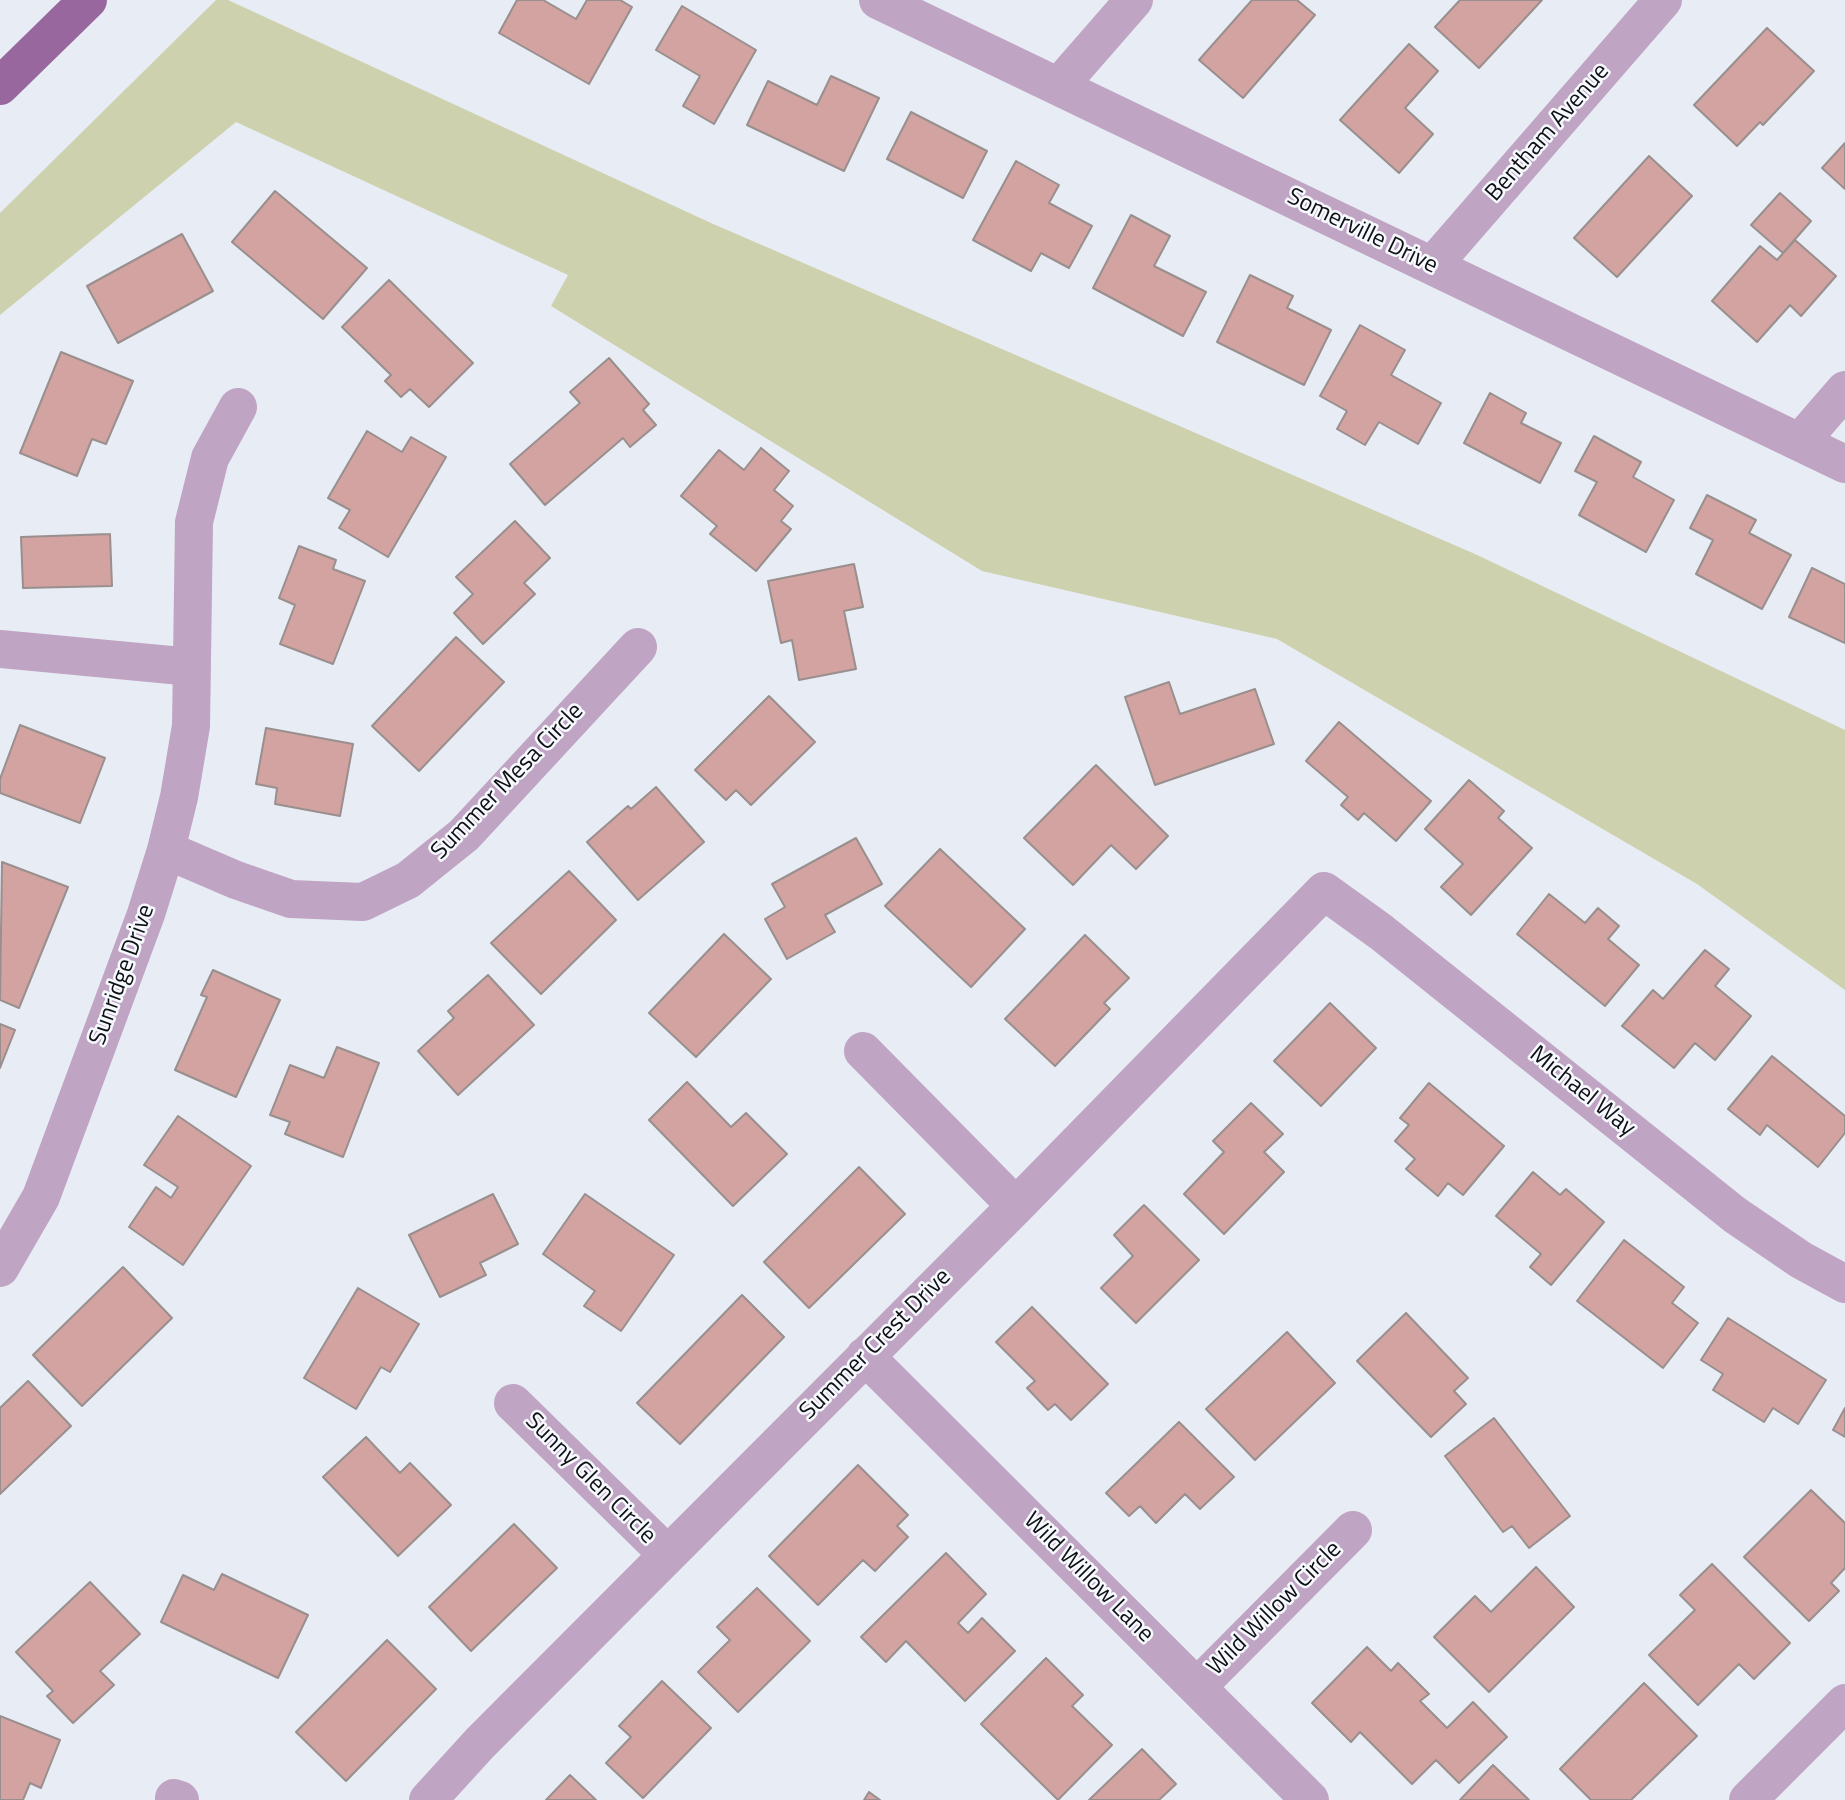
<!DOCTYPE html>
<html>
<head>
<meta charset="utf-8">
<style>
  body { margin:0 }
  canvas { display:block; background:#e7ecf5 }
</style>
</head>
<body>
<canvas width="1845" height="1800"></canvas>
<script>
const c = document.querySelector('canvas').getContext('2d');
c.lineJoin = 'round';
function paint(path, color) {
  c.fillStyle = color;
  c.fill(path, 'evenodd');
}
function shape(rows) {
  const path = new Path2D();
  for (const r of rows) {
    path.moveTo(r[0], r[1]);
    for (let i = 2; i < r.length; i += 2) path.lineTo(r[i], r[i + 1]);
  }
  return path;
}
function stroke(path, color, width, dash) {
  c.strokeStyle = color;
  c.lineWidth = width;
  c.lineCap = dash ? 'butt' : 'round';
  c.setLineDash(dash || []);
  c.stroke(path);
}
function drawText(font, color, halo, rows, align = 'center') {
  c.font = font + ' "Titillium Web",sans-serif';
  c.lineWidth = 5;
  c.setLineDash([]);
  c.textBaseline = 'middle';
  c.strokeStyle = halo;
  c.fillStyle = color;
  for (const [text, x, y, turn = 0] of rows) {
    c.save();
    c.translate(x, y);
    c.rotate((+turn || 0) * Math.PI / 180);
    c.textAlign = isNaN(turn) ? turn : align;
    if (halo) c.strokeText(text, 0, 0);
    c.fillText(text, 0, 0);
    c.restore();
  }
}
const green = shape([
  [216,0,228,0,711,223,1475,554,1845,730,1845,990,1697,884,1277,639,982,571,551,306,568,275,236,122,0,315,0,213]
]);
const building = shape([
  [517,0,543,0,576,19,587,0,620,0,632,7,589,84,499,33,517,0],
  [1252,0,1297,0,1315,15,1243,98,1199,60,1252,0],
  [1460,0,1542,0,1479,68,1435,27,1460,0],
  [682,6,756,50,714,124,683,106,700,76,656,50,682,6],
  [1767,28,1814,71,1763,125,1760,122,1737,146,1694,105,1767,28],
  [1409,44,1438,71,1405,108,1433,134,1399,173,1340,120,1409,44],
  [831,76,879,98,844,171,747,125,768,81,817,105,831,76],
  [911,112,987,151,963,198,887,159,911,112],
  [1845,143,1845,189,1822,168,1845,143],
  [1649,156,1692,196,1617,277,1574,238,1649,156],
  [1016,161,1059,185,1049,203,1092,226,1069,268,1041,253,1031,271,973,240,1016,161],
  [275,191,367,268,323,319,232,242,275,191],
  [1780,193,1811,221,1783,253,1751,225,1780,193],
  [1131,215,1170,236,1154,266,1206,292,1183,336,1093,288,1131,215],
  [182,234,213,291,118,343,87,286,182,234],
  [1795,240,1836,276,1801,316,1790,305,1757,342,1712,301,1760,246,1777,260,1795,240],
  [1250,275,1293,296,1287,308,1331,330,1304,385,1217,342,1250,275],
  [389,280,473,363,429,407,410,389,401,397,385,381,391,375,342,327,389,280],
  [1360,325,1405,350,1391,375,1441,403,1418,444,1379,422,1365,445,1337,429,1347,411,1320,396,1360,325],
  [61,352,133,381,106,444,92,439,77,476,20,453,61,352],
  [609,358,649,404,643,410,656,425,630,447,623,438,545,505,510,464,580,403,570,392,609,358],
  [1490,393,1526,413,1521,423,1561,443,1540,483,1464,443,1490,393],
  [367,431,402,452,411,437,446,457,388,557,339,528,350,510,328,498,367,431],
  [1594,436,1641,462,1633,477,1674,500,1646,552,1579,515,1597,482,1575,471,1594,436],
  [761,448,789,471,774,490,793,506,781,521,791,529,756,571,710,534,717,526,681,496,719,450,744,470,761,448],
  [1707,495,1756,520,1749,533,1791,555,1762,609,1696,574,1713,540,1690,528,1707,495],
  [515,521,550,558,524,583,535,594,483,644,454,613,473,594,456,577,515,521],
  [110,534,112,586,23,588,21,537,110,534],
  [299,546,336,560,333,569,365,581,333,664,280,644,295,605,279,598,299,546],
  [854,564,863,607,844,611,856,669,799,680,792,640,781,643,768,581,854,564],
  [1812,568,1845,584,1845,643,1789,617,1812,568],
  [456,637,504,682,419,771,372,726,456,637],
  [1169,682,1180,714,1255,689,1274,744,1155,785,1125,697,1169,682],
  [769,696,815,742,751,805,736,790,726,800,695,770,769,696],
  [1339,722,1431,801,1396,841,1364,813,1358,820,1341,805,1348,797,1306,761,1339,722],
  [20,725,105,758,80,823,0,793,0,779,20,725],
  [266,728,353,744,340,816,275,804,277,788,256,784,266,728],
  [1096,765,1168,836,1136,869,1111,845,1073,885,1024,838,1096,765],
  [1469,780,1504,811,1498,818,1532,848,1471,915,1441,887,1463,864,1425,829,1469,780],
  [656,787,704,842,638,900,587,842,628,806,631,809,656,787],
  [856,838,882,884,825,915,835,932,787,959,765,919,785,907,772,884,856,838],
  [940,849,1025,929,971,987,885,906,940,849],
  [2,862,68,887,19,1008,0,1000,2,862],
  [569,871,616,920,541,994,491,943,569,871],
  [1549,894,1585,923,1598,908,1619,926,1608,939,1639,965,1605,1006,1517,934,1549,894],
  [724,934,771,979,696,1057,649,1013,724,934],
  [1085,935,1129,978,1104,1003,1110,1009,1055,1066,1005,1019,1085,935],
  [1705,950,1729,969,1715,986,1751,1016,1715,1060,1695,1043,1674,1068,1622,1026,1653,990,1663,999,1705,950],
  [213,970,280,1000,236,1097,175,1070,207,997,201,995,213,970],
  [488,975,534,1025,458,1095,418,1051,454,1018,448,1011,488,975],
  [1330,1003,1376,1048,1321,1106,1274,1061,1330,1003],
  [0,1024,15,1030,0,1068,0,1024],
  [337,1047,379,1063,343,1157,285,1134,290,1122,270,1115,290,1065,324,1078,337,1047],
  [1772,1056,1845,1116,1845,1133,1818,1167,1767,1125,1760,1135,1728,1109,1772,1056],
  [687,1082,731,1127,746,1113,787,1154,733,1206,649,1120,687,1082],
  [1429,1083,1504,1146,1463,1195,1448,1183,1438,1196,1406,1169,1415,1159,1395,1141,1409,1125,1400,1118,1429,1083],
  [1251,1103,1283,1134,1264,1152,1284,1172,1224,1234,1184,1194,1224,1152,1213,1141,1251,1103],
  [178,1116,251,1166,183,1265,129,1227,156,1187,171,1198,178,1187,144,1165,178,1116],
  [859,1167,905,1214,809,1308,764,1262,859,1167],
  [1533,1172,1560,1195,1566,1189,1604,1222,1551,1285,1530,1267,1541,1254,1496,1216,1533,1172],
  [493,1194,518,1244,480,1263,486,1275,440,1297,409,1235,493,1194],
  [585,1194,674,1255,621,1331,584,1306,595,1291,543,1254,585,1194],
  [1144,1205,1199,1260,1136,1323,1101,1288,1133,1256,1114,1235,1144,1205],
  [1624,1240,1684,1287,1672,1303,1698,1323,1663,1368,1577,1301,1624,1240],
  [123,1267,172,1318,82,1406,33,1355,123,1267],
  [358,1288,419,1324,390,1372,381,1367,356,1409,304,1378,358,1288],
  [742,1295,784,1337,680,1444,637,1403,742,1295],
  [1032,1307,1108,1384,1071,1420,1055,1404,1048,1410,1027,1388,1035,1381,996,1342,1032,1307],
  [1406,1313,1468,1378,1454,1391,1466,1404,1431,1437,1357,1361,1406,1313],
  [1728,1318,1826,1380,1798,1424,1773,1408,1764,1422,1713,1390,1723,1374,1701,1360,1728,1318],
  [1287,1332,1335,1383,1255,1460,1206,1409,1287,1332],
  [28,1381,71,1426,0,1494,0,1408,28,1381],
  [1845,1408,1845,1437,1833,1430,1845,1408],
  [1494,1418,1570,1516,1529,1548,1512,1526,1503,1532,1445,1456,1494,1418],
  [1179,1422,1234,1477,1200,1509,1185,1494,1156,1523,1140,1506,1129,1516,1106,1493,1179,1422],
  [366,1437,400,1473,410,1463,451,1505,398,1556,323,1477,366,1437],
  [858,1465,908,1515,897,1526,908,1537,875,1571,863,1560,818,1605,769,1556,858,1465],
  [1811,1490,1845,1523,1845,1568,1831,1583,1839,1591,1809,1621,1744,1557,1811,1490],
  [514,1524,557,1568,471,1651,429,1607,514,1524],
  [946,1553,986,1594,958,1623,968,1633,982,1618,1015,1651,965,1701,906,1641,886,1662,861,1637,946,1553],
  [1712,1564,1790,1643,1754,1679,1739,1664,1698,1705,1649,1655,1695,1610,1680,1595,1712,1564],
  [1536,1567,1574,1607,1489,1692,1434,1637,1475,1596,1491,1612,1536,1567],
  [222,1574,308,1615,278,1678,161,1622,183,1575,214,1590,222,1574],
  [90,1582,140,1634,100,1671,114,1685,73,1723,47,1696,53,1691,16,1652,90,1582],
  [757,1588,810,1641,738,1712,698,1672,730,1640,717,1627,757,1588],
  [387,1640,436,1689,346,1781,296,1732,387,1640],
  [1367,1647,1391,1671,1398,1663,1429,1694,1420,1701,1447,1728,1473,1702,1507,1737,1459,1783,1436,1760,1412,1784,1360,1732,1351,1742,1312,1703,1367,1647],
  [1046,1658,1083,1695,1072,1706,1112,1745,1058,1800,981,1724,1046,1658],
  [662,1681,711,1728,643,1798,606,1763,631,1737,619,1726,662,1681],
  [1644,1683,1697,1736,1631,1800,1591,1800,1560,1769,1644,1683],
  [0,1716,60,1740,41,1788,30,1783,23,1800,0,1800,0,1716],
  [1142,1749,1176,1784,1159,1800,1089,1800,1142,1749],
  [1493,1765,1529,1800,1460,1800,1493,1765],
  [570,1775,596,1800,546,1800,570,1775],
  [869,1792,880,1800,864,1800,869,1792]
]);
const minor = shape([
  [878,0,1845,464],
  [1059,86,1134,0],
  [1432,266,1663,0],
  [1800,442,1845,390],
  [0,649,192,667],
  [166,850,236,880,291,899,363,902,408,880,464,835,638,647],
  [863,1051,1016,1206],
  [0,1268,41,1197,146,914,166,850,179,797,191,726,194,522,210,458,238,407],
  [865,1356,1310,1800],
  [513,1403,667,1554],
  [1197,1687,1353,1530],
  [174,1798,180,1800],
  [428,1800,480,1743,1016,1206,1324,891,1381,932,1735,1215,1801,1260,1845,1284],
  [1748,1800,1845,1703]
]);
const major = shape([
  [0,86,88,0]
]);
const streetNames = [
  ["Bentham Avenue",1548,133,-49],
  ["Somerville Drive",1362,232,26],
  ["Summer Mesa Circle",508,782,-46],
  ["Sunridge Drive",123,975,-70],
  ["Michael Way",1582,1092,39],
  ["Summer Crest Drive",876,1345,-45],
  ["Sunny Glen Circle",590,1479,45],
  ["Wild Willow Lane",1088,1578,45],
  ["Wild Willow Circle",1275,1609,-45]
];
paint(green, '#ced1ad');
paint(building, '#d2a3a0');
stroke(building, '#998f8e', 2);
stroke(minor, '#c0a4c3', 38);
stroke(major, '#98679e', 38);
drawText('24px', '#0f1013', '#f6f9fe', streetNames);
</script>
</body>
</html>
